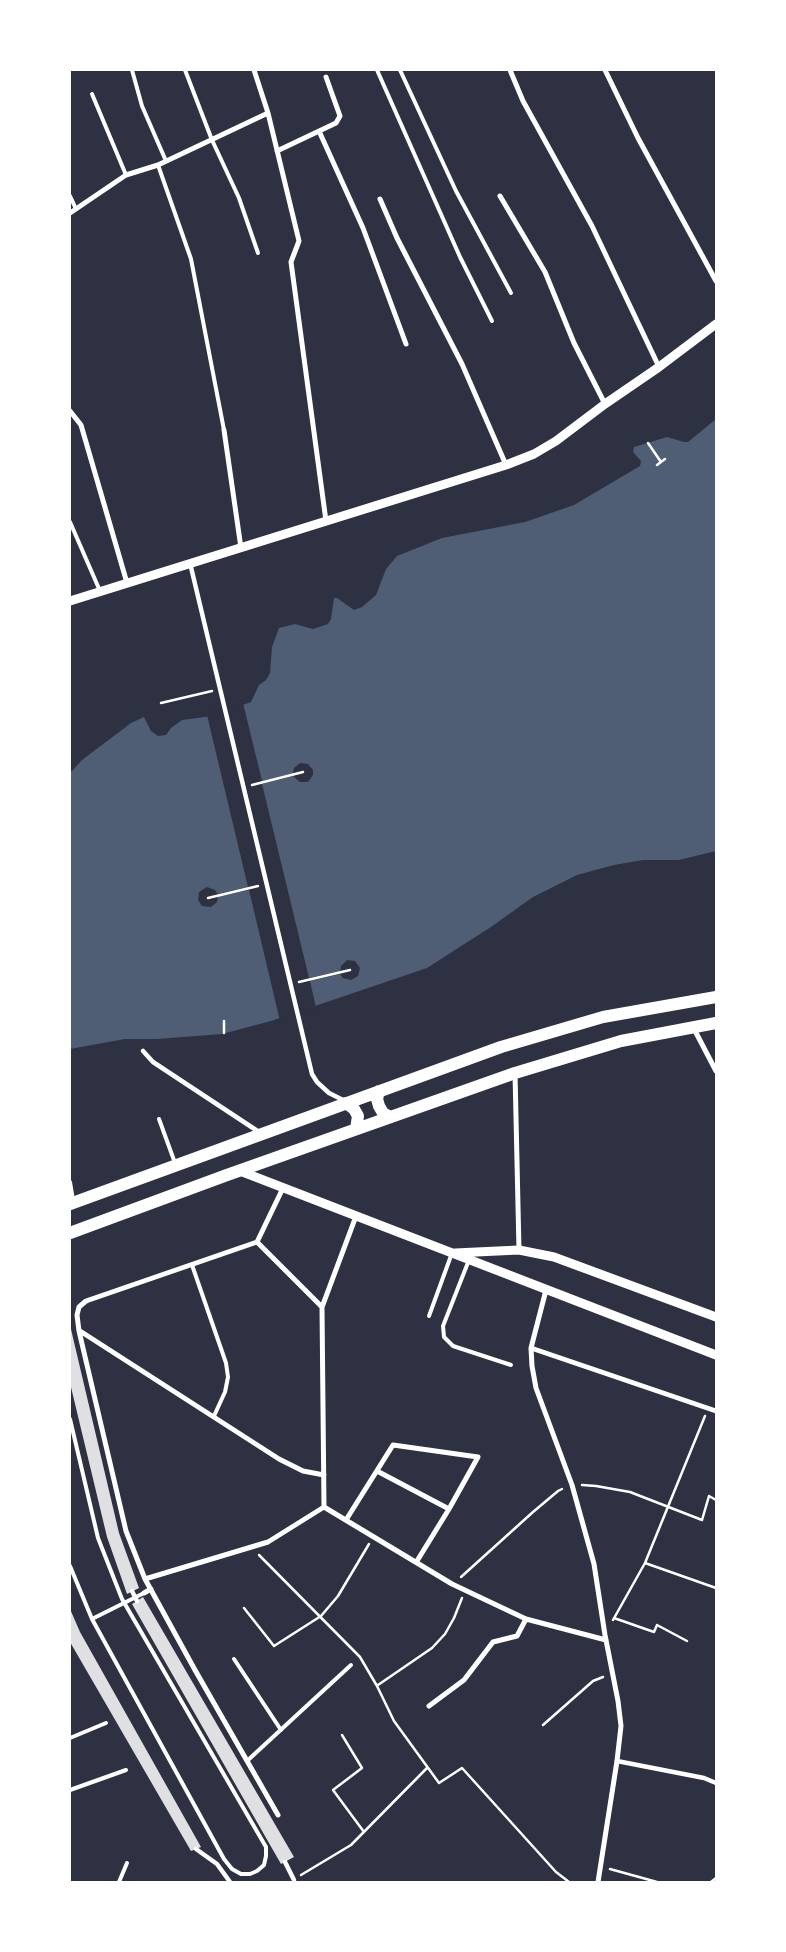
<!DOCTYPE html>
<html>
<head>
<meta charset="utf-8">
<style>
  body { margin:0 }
  #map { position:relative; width:786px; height:1952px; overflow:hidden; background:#2d3142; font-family:Overpass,sans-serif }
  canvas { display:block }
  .frame { position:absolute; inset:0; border:71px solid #fff; pointer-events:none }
</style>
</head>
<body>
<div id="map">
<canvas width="786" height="1952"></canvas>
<div class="frame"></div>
</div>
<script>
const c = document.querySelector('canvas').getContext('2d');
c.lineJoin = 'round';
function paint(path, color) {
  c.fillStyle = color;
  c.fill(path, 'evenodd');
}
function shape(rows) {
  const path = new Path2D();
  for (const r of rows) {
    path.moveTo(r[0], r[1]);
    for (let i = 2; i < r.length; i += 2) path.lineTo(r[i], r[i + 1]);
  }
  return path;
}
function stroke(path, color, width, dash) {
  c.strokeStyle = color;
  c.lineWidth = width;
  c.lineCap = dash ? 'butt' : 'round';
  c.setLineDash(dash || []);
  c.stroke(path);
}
const water = shape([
  [716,419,716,851,679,860,643,860,614,865,577,875,533,897,491,927,427,968,271,1021,222,1034,157,1039,125,1039,70,1049,70,773,82,760,131,723,144,717,151,731,158,736,166,735,171,728,182,720,212,716,251,702,259,685,266,680,270,673,272,647,279,628,295,624,313,629,328,624,331,619,334,598,337,598,354,610,362,607,376,595,386,569,397,556,442,538,525,522,574,505,640,466,641,461,633,452,634,447,667,437,684,442,688,442]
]);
const pier = shape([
  [243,703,262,781,293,774,294,768,300,763,308,764,313,770,313,775,308,782,300,782,293,776,262,784,309,978,340,971,341,966,347,960,355,961,360,968,358,976,351,980,343,978,340,974,310,981,316,1008,280,1021,249,890,218,896,217,902,211,907,202,906,198,900,199,892,207,887,215,890,218,894,248,887,207,715,222,707]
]);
const building = shape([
  [70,1325,119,1533,139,1588,127,1594,107,1537,70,1383],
  [143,1597,294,1857,281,1864,132,1604],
  [70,1609,80,1632,201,1847,191,1851,70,1642]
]);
const path = shape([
  [648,443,661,462],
  [657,465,665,459],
  [161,703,212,691],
  [252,785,303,772],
  [208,898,258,886],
  [299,982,350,970],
  [224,1033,224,1021],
  [582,1485,596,1486,630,1492,702,1520,709,1496,716,1500],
  [259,1555,360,1657,377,1686,394,1721,439,1783,462,1768,556,1872,569,1882],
  [645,1563,716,1588],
  [461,1577,533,1512,558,1491,562,1489],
  [244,1608,274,1646,321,1616,338,1596,369,1544],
  [614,1618,654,1632,657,1625,687,1641],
  [613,1620,645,1563,705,1416],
  [378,1685,432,1648,445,1634,454,1618,462,1598],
  [543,1725,593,1681,603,1677],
  [342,1735,362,1768,333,1790,364,1832],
  [610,1869,657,1882],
  [301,1875,351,1845,427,1768],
  [711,1882,716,1878]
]);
const service = shape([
  [132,70,142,106,166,161],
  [185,70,212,140,239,198,258,253],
  [377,70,460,257,492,321],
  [400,70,456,191,511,293],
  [92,94,126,175],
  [158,165,191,259,224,430],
  [70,196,76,209],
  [70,522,100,591],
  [159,1119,175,1163],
  [70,1182,73,1200],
  [469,1260,443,1326,444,1337,453,1346,511,1365],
  [192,1265,226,1363,228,1377,225,1392,214,1416],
  [429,1316,452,1253],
  [70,1419,98,1538,122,1599,266,1847,266,1856,264,1865,257,1871,250,1874,241,1874,232,1869,224,1859,92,1619,70,1566],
  [92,1619,144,1593],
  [234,1659,281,1730],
  [70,1738,106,1723],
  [247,1761,351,1665],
  [70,1790,126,1770],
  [119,1882,127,1863]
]);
const pedestrian = shape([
  [190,563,312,1074,317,1082,329,1093,345,1101],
  [143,1051,153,1062,259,1132],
  [132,1591,137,1601],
  [617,1761,704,1778,716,1783],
  [196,1849,217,1864,230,1882],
  [285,1862,294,1880]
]);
const minor = shape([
  [254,70,268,113,299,241,291,262,326,521],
  [510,70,523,101,592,226,659,367],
  [605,70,638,138,716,281],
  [319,131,363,228,406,344],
  [277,151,336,123,340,116,326,77],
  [500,196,545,272,574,343,605,404],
  [380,199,397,238,462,364,506,465],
  [70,213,126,175,158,165,268,113],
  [70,411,81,425,127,583],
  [224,430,241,548],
  [693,1027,716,1071],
  [515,1073,519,1250],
  [283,1188,257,1242,322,1307],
  [257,1242,86,1301,79,1307,77,1315,79,1331,126,1531,145,1579,195,1670,278,1815],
  [546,1290,531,1348,532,1366,536,1388,572,1485,594,1564,605,1635,618,1701,621,1726,617,1761,598,1882],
  [80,1331,279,1459,303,1471,324,1475],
  [531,1348,716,1411],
  [377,1471,449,1509],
  [324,1507,452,1584,526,1619,606,1640],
  [324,1507,322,1307,356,1216],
  [346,1520,393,1445,478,1457,449,1509,417,1561],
  [145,1579,268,1542,324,1507],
  [144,1593,151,1589],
  [429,1706,464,1680,493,1642,517,1636,526,1619]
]);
const tertiary = shape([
  [70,601,506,465,534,454,556,441,605,404,659,367,716,324],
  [240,1171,716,1355],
  [455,1253,519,1250,554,1257,716,1317]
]);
const primary = shape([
  [379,1091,377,1099,379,1106,383,1113,390,1117],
  [346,1103,354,1109,358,1116,356,1129],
  [70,1204,501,1047,603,1017,716,997],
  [70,1233,227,1175,515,1073,621,1041,716,1023]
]);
paint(water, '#4f5d75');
paint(pier, '#2d3142');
paint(building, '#e0e0e3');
stroke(path, '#fff', 2.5);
stroke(service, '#fff', 4);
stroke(pedestrian, '#fff', 4.5);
stroke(minor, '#fff', 5);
stroke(tertiary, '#fff', 9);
stroke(primary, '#fff', 12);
</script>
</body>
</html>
